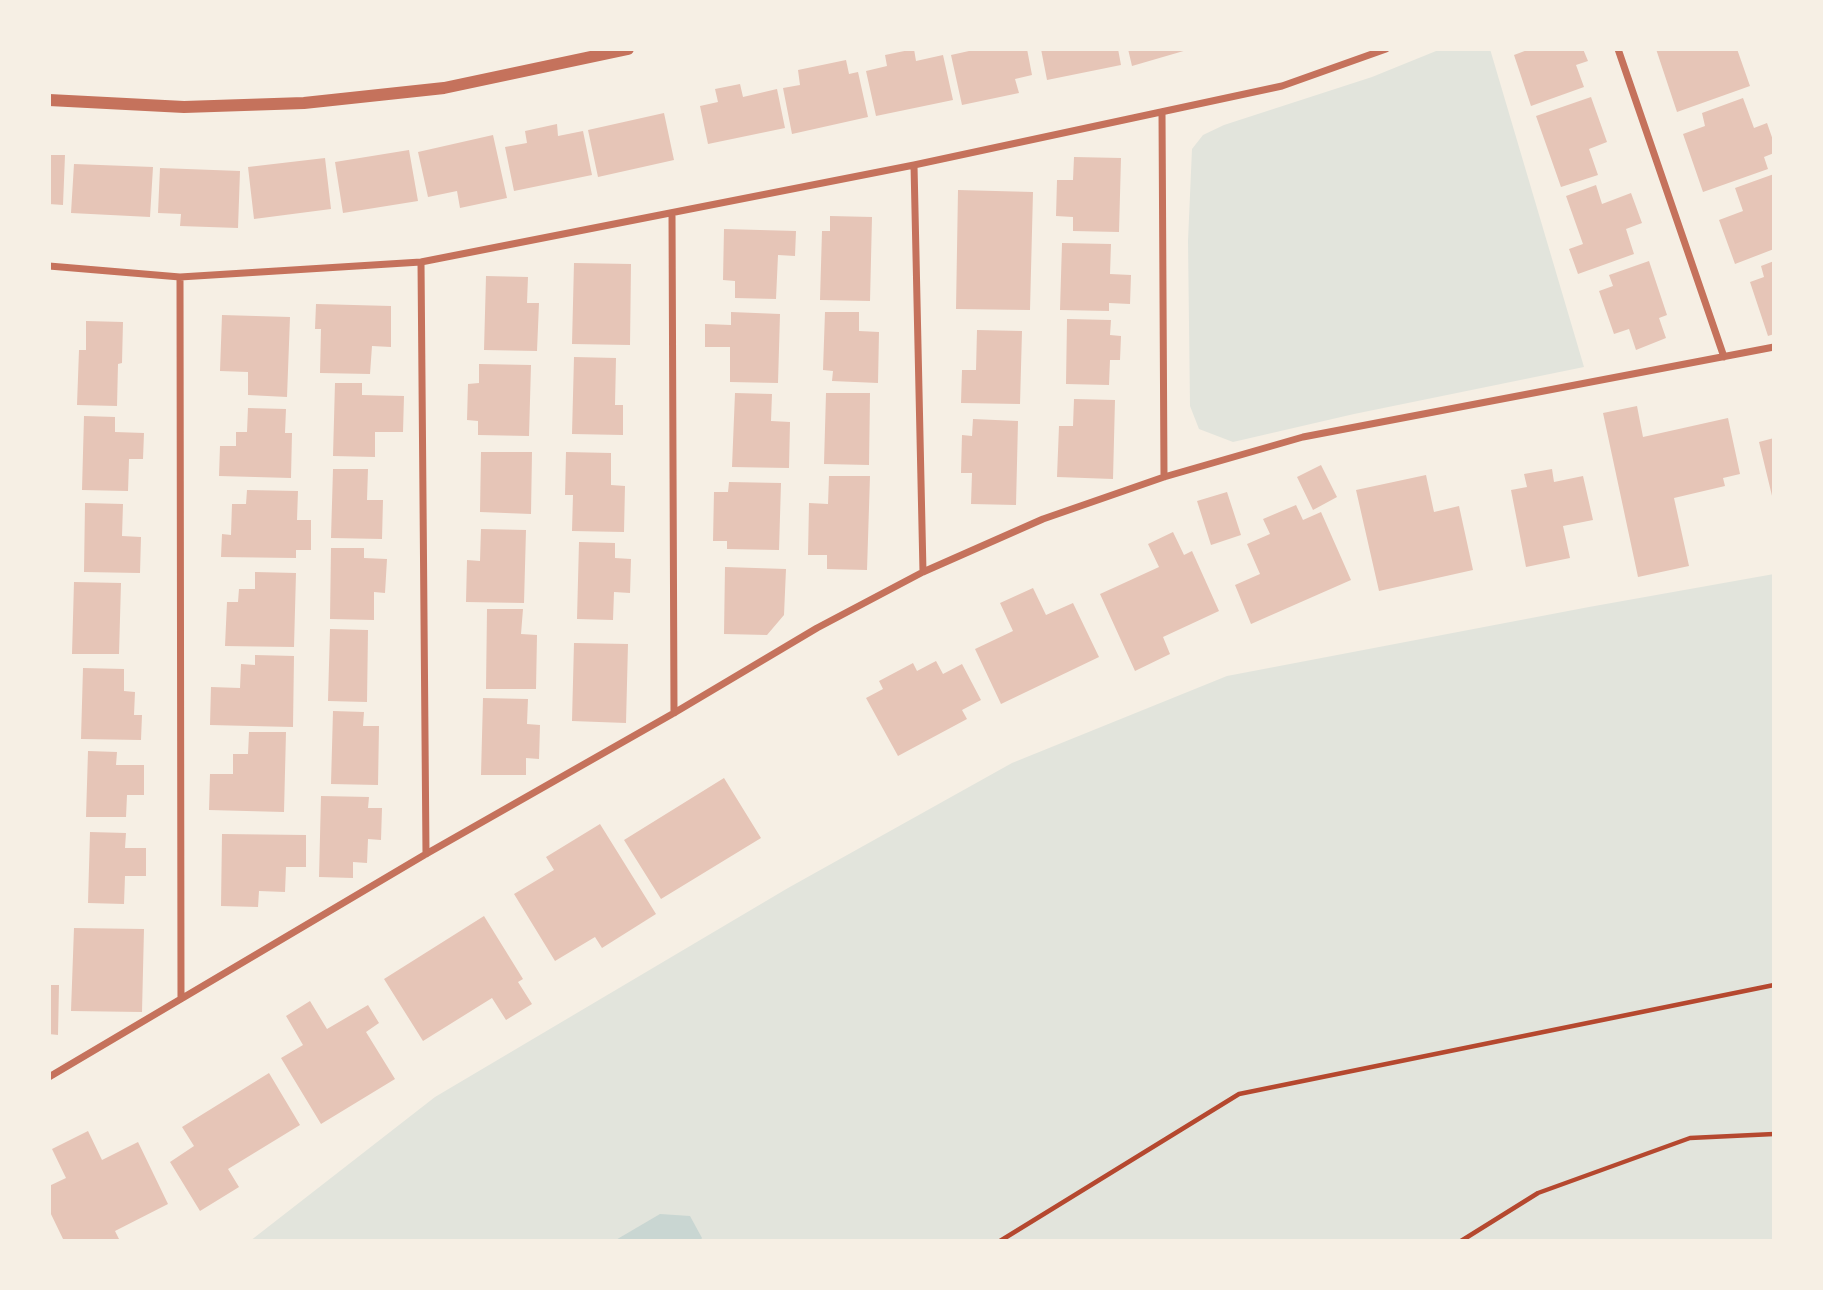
<!DOCTYPE html>
<html>
<head>
<meta charset="utf-8">
<style>
  body { margin:0 }
  #map { position:relative; width:1823px; height:1290px; overflow:hidden; background:#f6efe4; font-family:Georgia,serif }
  canvas { display:block }
  .frame { position:absolute; inset:0; border:51px solid #f6efe4; pointer-events:none }
</style>
</head>
<body>
<div id="map">
<canvas width="1823" height="1290"></canvas>
<div class="frame"></div>
</div>
<script>
const c = document.querySelector('canvas').getContext('2d');
c.lineJoin = 'round';
function paint(path, color) {
  c.fillStyle = color;
  c.fill(path, 'evenodd');
}
function shape(rows) {
  const path = new Path2D();
  for (const r of rows) {
    path.moveTo(r[0], r[1]);
    for (let i = 2; i < r.length; i += 2) path.lineTo(r[i], r[i + 1]);
  }
  return path;
}
function stroke(path, color, width, dash) {
  c.strokeStyle = color;
  c.lineWidth = width;
  c.lineCap = dash ? 'butt' : 'round';
  c.setLineDash(dash || []);
  c.stroke(path);
}
const green = shape([
  [1441,49,1490,49,1584,367,1354,414,1233,442,1199,429,1190,406,1188,241,1192,149,1203,135,1224,125,1372,77],
  [1774,574,1774,1241,250,1241,435,1097,788,888,1012,763,1227,676,1589,607]
]);
const water = shape([
  [660,1214,690,1216,702,1238,700,1241,614,1241]
]);
const building = shape([
  [914,49,916,61,943,55,953,100,876,116,866,71,887,66,885,55],
  [978,49,1027,49,1032,75,1015,79,1019,93,962,105,951,55],
  [1041,49,1118,49,1121,65,1047,80],
  [1128,49,1187,49,1187,50,1132,66],
  [1530,49,1583,49,1588,61,1576,65,1584,87,1531,106,1514,55],
  [1656,49,1737,49,1750,86,1677,112],
  [846,60,849,74,858,72,868,117,792,134,783,88,800,85,798,70],
  [740,84,743,97,777,89,785,128,708,144,700,106,718,102,715,89],
  [1591,97,1607,142,1589,149,1598,175,1561,187,1536,116],
  [1743,98,1754,128,1767,123,1774,143,1774,153,1764,157,1768,169,1703,192,1683,134,1705,126,1702,113],
  [664,113,674,160,598,177,588,130],
  [557,124,558,136,583,131,592,175,514,191,505,147,527,143,525,131],
  [493,135,507,198,460,208,457,191,428,197,418,152],
  [409,150,418,201,343,213,335,162],
  [49,155,65,155,63,205,49,204],
  [1074,157,1121,158,1119,232,1073,231,1073,217,1056,216,1057,180,1073,180],
  [325,158,331,209,254,219,248,167],
  [74,164,153,167,150,217,71,213],
  [160,168,240,171,238,228,180,226,181,214,158,213],
  [1774,174,1774,249,1735,264,1719,220,1743,211,1735,188],
  [1596,185,1602,204,1631,193,1642,223,1626,229,1634,254,1578,274,1569,249,1583,244,1566,196],
  [958,190,1033,192,1030,310,956,309],
  [830,216,872,217,870,301,820,300,822,231,830,231],
  [724,229,796,231,795,256,778,255,776,299,735,298,735,281,723,280],
  [1062,243,1111,244,1110,274,1131,275,1130,304,1109,303,1109,311,1060,310],
  [1649,261,1667,315,1659,318,1666,338,1636,350,1629,329,1614,334,1599,291,1613,286,1609,275],
  [1774,261,1774,334,1768,336,1750,282,1764,277,1761,266],
  [574,263,631,264,630,345,572,344],
  [486,276,528,277,527,303,539,303,537,351,484,350],
  [316,304,391,306,391,347,372,346,370,374,320,373,321,329,315,329],
  [731,312,780,314,778,383,730,382,730,347,705,347,705,324,731,325],
  [825,312,859,312,859,331,879,332,878,383,832,381,833,371,823,370],
  [222,315,290,317,287,397,248,395,248,372,220,371],
  [1067,319,1111,320,1110,335,1121,336,1120,360,1110,360,1109,385,1066,384],
  [86,321,123,322,122,363,118,364,117,406,77,405,79,350,86,350],
  [977,330,1022,331,1020,404,961,403,962,370,976,370],
  [574,357,616,358,615,405,623,405,623,435,572,434],
  [479,364,531,365,529,436,478,435,478,421,467,420,468,384,479,383],
  [335,383,362,383,362,395,404,396,403,432,375,432,375,457,333,456],
  [735,393,772,394,771,421,790,422,789,468,732,467],
  [826,393,870,393,869,465,824,464],
  [1074,399,1115,400,1113,479,1057,477,1059,426,1073,426],
  [1637,406,1643,437,1728,418,1740,474,1723,478,1725,486,1674,498,1689,566,1638,577,1603,413],
  [248,408,286,409,285,433,292,433,291,478,219,476,220,446,236,446,236,432,247,432],
  [84,416,115,417,115,432,144,433,143,459,129,459,128,491,82,490],
  [973,419,1018,421,1016,505,971,504,972,473,961,473,962,435,972,436],
  [1774,438,1774,500,1773,500,1759,442],
  [481,452,532,452,531,514,480,512],
  [566,452,611,453,611,485,625,486,624,532,572,531,573,495,565,495],
  [1321,465,1337,497,1313,510,1297,477],
  [333,469,368,469,367,500,383,500,382,539,331,538],
  [1552,469,1554,482,1583,476,1593,520,1563,526,1570,558,1526,567,1511,490,1527,487,1524,474],
  [1426,475,1434,512,1459,506,1473,570,1379,591,1356,490],
  [829,476,870,476,867,570,827,569,827,555,808,555,809,503,828,504],
  [729,482,781,483,779,550,727,549,727,541,713,541,714,492,728,492],
  [247,490,298,491,297,520,311,520,311,550,296,550,296,558,221,557,222,534,231,535,232,504,246,504],
  [1227,492,1241,535,1211,545,1197,501],
  [85,503,123,504,122,536,141,537,140,573,84,572],
  [1296,505,1303,520,1321,512,1351,580,1251,624,1235,585,1260,574,1247,544,1270,534,1263,519],
  [481,529,526,530,524,603,466,602,467,560,480,561],
  [1173,532,1184,555,1192,551,1219,611,1163,637,1170,654,1135,671,1100,594,1159,567,1148,544],
  [579,542,615,543,615,558,631,559,630,593,614,592,613,620,577,619],
  [331,548,364,548,364,558,387,559,385,593,374,592,374,620,330,619],
  [725,567,786,569,784,615,767,635,724,634],
  [255,572,296,573,294,647,225,646,227,602,238,602,239,589,255,589],
  [74,582,121,583,119,654,72,654],
  [1033,588,1046,615,1073,603,1099,657,1001,704,975,649,1013,631,1000,603],
  [487,609,523,609,521,634,537,635,536,689,486,689],
  [330,629,368,630,367,702,328,701],
  [574,643,628,644,626,723,572,721],
  [255,655,294,656,293,727,210,725,211,687,240,688,241,664,255,665],
  [936,661,943,674,962,664,981,700,962,710,967,719,898,756,866,698,883,689,879,681,913,663,917,671],
  [83,668,124,669,124,691,135,692,134,715,142,715,141,740,81,739],
  [483,698,528,699,527,724,540,725,539,759,526,758,526,775,481,775],
  [333,711,364,712,363,726,379,726,378,785,331,784],
  [249,732,286,732,284,812,209,810,210,774,233,774,233,754,248,754],
  [88,751,117,752,116,765,144,765,144,795,127,795,126,817,86,817],
  [724,778,761,838,661,899,624,840],
  [321,796,369,797,368,808,382,808,381,840,368,839,367,863,353,862,353,878,319,877],
  [600,824,656,914,602,948,595,937,555,961,514,894,554,870,546,857],
  [90,832,126,833,125,848,146,848,146,876,125,876,124,904,88,903],
  [222,834,306,835,306,867,286,867,285,892,259,891,258,907,221,906],
  [484,916,523,979,518,982,532,1004,506,1020,492,998,423,1041,384,979],
  [74,928,144,929,142,1012,71,1011],
  [49,985,59,985,58,1035,49,1034],
  [310,1001,327,1029,368,1005,379,1023,366,1032,395,1079,321,1124,281,1058,303,1045,286,1016],
  [269,1073,300,1125,228,1169,239,1187,200,1211,170,1162,194,1146,182,1127],
  [88,1131,102,1160,138,1142,168,1204,115,1231,120,1241,64,1241,49,1210,49,1186,66,1178,52,1149]
]);
const path = shape([
  [1000,1241,1239,1094,1774,985],
  [1461,1241,1538,1193,1690,1138,1774,1134]
]);
const minor = shape([
  [1618,49,1724,357],
  [1162,112,1164,477],
  [914,165,923,572],
  [672,213,674,713],
  [421,262,426,854],
  [49,266,180,277,421,262,914,165,1282,86,1386,49],
  [180,277,181,998],
  [49,1077,426,854,674,713,817,628,923,572,1043,519,1164,477,1303,437,1774,347]
]);
const tertiary = shape([
  [49,100,184,107,304,103,444,88,628,49]
]);
paint(green, '#e2e4dc');
paint(water, '#c9d6d2');
paint(building, '#e6c5b7');
stroke(path, '#b5482f', 4.5);
stroke(minor, '#c5725c', 7);
stroke(tertiary, '#c5725c', 12);
</script>
</body>
</html>
